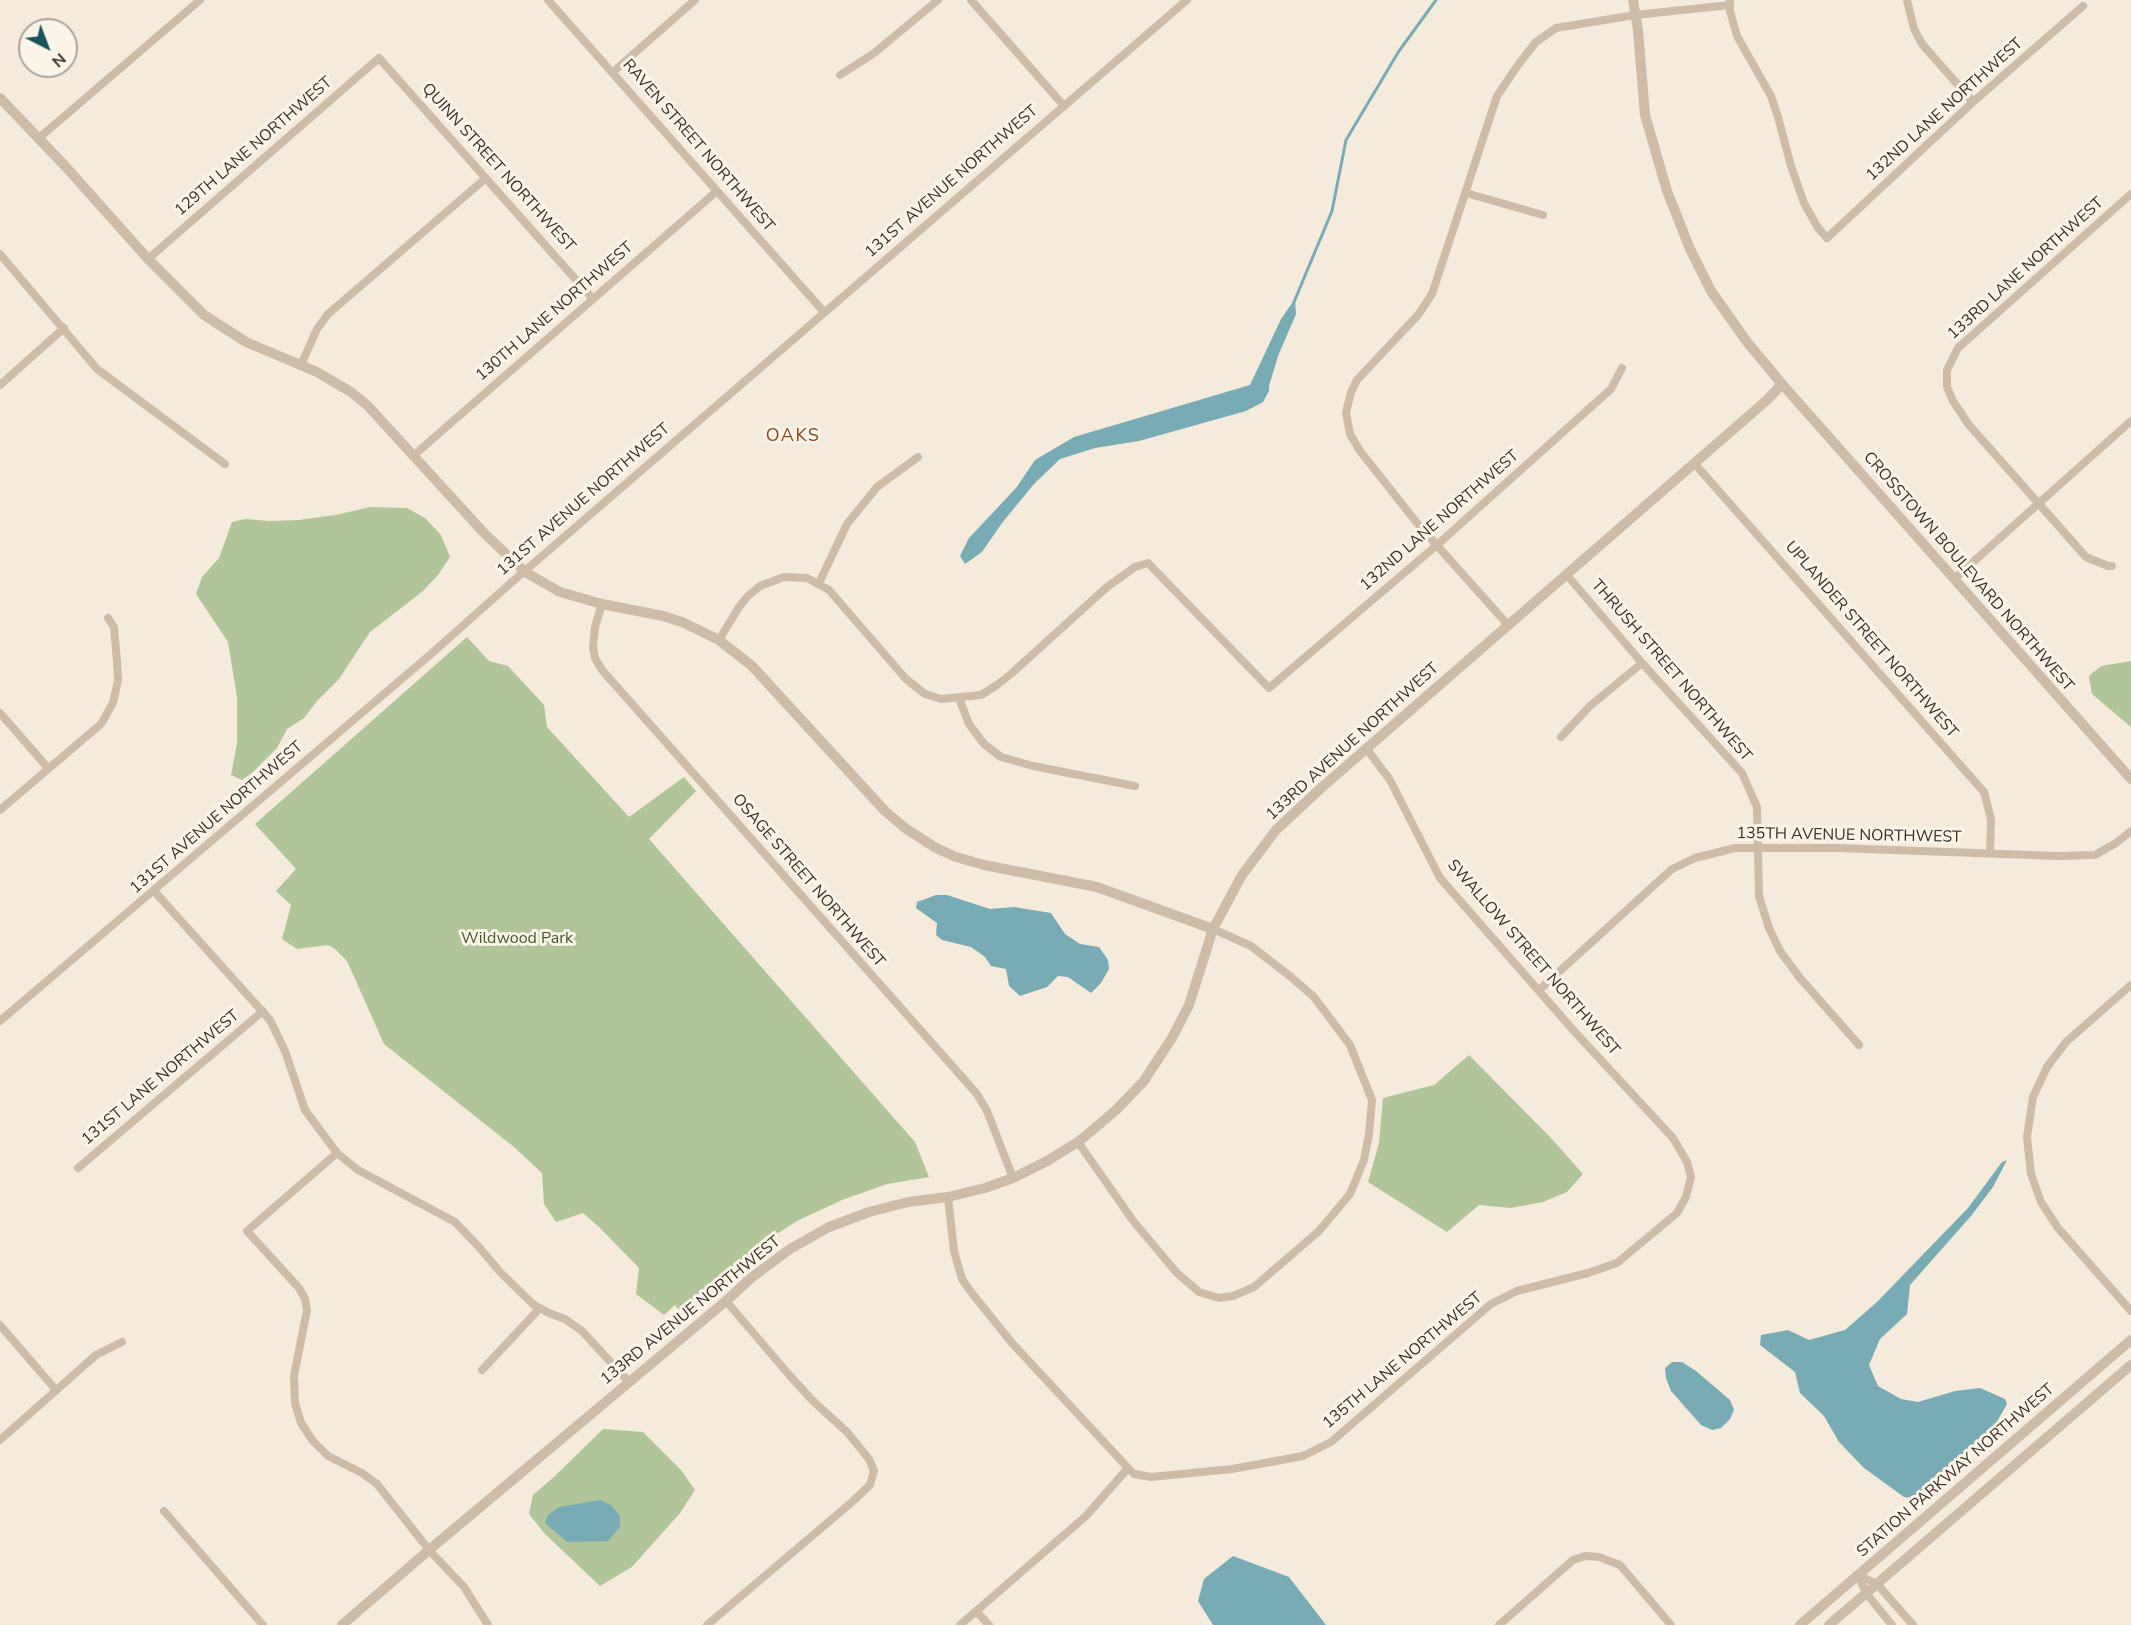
<!DOCTYPE html>
<html>
<head>
<meta charset="utf-8">
<style>
  body { margin:0 }
  #map { position:relative; width:2131px; height:1625px; overflow:hidden; background:#f4ebdc; font-family:"Nunito Sans",sans-serif }
  canvas { display:block }
  .north { position:absolute; left:18px; top:18px; width:60px; height:60px; box-sizing:border-box; background:#fbf4e9; border:2px solid #ada59c; border-radius:50%; rotate:138deg; font-size:16px; font-weight:700; line-height:24px; text-align:center; color:#392f28 }
  .north::after { content:''; display:block; margin:auto; width:21px; height:27px; background:#1a535e; clip-path:polygon(50% 0,100% 100%,50% 72%,0 100%) }
</style>
</head>
<body>
<div id="map">
<canvas width="2131" height="1625"></canvas>
<div class="north">N</div>
</div>
<script>
const c = document.querySelector('canvas').getContext('2d');
c.lineJoin = 'round';
function paint(path, color) {
  c.fillStyle = color;
  c.fill(path, 'evenodd');
}
function shape(rows) {
  const path = new Path2D();
  for (const r of rows) {
    path.moveTo(r[0], r[1]);
    for (let i = 2; i < r.length; i += 2) path.lineTo(r[i], r[i + 1]);
  }
  return path;
}
function stroke(path, color, width, dash) {
  c.strokeStyle = color;
  c.lineWidth = width;
  c.lineCap = dash ? 'butt' : 'round';
  c.setLineDash(dash || []);
  c.stroke(path);
}
function drawText(font, color, halo, rows, align = 'center') {
  c.font = font + ' "Nunito Sans",sans-serif';
  c.lineWidth = 6;
  c.setLineDash([]);
  c.textBaseline = 'middle';
  c.strokeStyle = halo;
  c.fillStyle = color;
  for (const [text, x, y, turn = 0] of rows) {
    c.save();
    c.translate(x, y);
    c.rotate((+turn || 0) * Math.PI / 180);
    c.textAlign = isNaN(turn) ? turn : align;
    if (halo) c.strokeText(text, 0, 0);
    c.fillText(text, 0, 0);
    c.restore();
  }
}
const green = shape([
  [371,507,407,508,425,518,441,535,450,557,438,575,423,591,370,632,339,679,317,701,304,718,287,729,277,748,252,773,242,780,231,775,237,743,237,697,228,642,196,594,202,577,219,558,232,522,245,519,269,521,299,520,335,515],
  [467,637,489,661,508,666,544,705,547,727,629,817,684,777,696,791,649,839,915,1142,929,1177,887,1184,842,1200,797,1221,758,1246,680,1311,675,1305,664,1315,636,1294,639,1268,599,1227,583,1213,556,1222,544,1204,542,1173,514,1147,384,1044,347,961,334,948,328,945,297,949,282,939,291,905,276,891,296,869,255,824],
  [2131,661,2131,727,2092,694,2089,676,2101,666],
  [1469,1055,1550,1137,1583,1174,1567,1192,1543,1202,1511,1208,1479,1205,1447,1232,1368,1182,1379,1143,1383,1098,1434,1085],
  [603,1429,643,1432,681,1470,695,1490,680,1513,632,1567,600,1586,545,1534,529,1514,533,1495,555,1476]
]);
const water = shape([
  [1295,299,1296,314,1278,356,1269,386,1269,391,1263,402,1246,411,1139,441,1095,448,1060,459,1034,484,1002,523,982,552,965,564,960,556,969,538,1016,488,1035,460,1074,437,1250,385,1281,319],
  [936,895,947,895,990,909,1014,907,1051,913,1065,934,1080,944,1099,947,1108,960,1109,969,1101,983,1091,993,1068,977,1058,976,1047,987,1020,996,1009,986,1006,969,991,966,985,957,971,947,942,940,936,935,937,923,916,908,917,902],
  [2007,1160,1993,1187,1971,1216,1910,1285,1907,1314,1880,1339,1869,1365,1878,1386,1901,1399,1918,1402,1955,1391,1980,1388,2005,1399,2007,1404,1995,1425,1914,1498,1904,1497,1864,1468,1839,1442,1824,1416,1800,1393,1795,1372,1760,1345,1761,1335,1788,1330,1809,1340,1845,1330,1877,1302,1968,1208,2002,1162],
  [1672,1362,1682,1362,1696,1371,1730,1400,1734,1410,1730,1419,1721,1428,1712,1430,1701,1425,1671,1391,1666,1378,1665,1368],
  [601,1500,612,1506,620,1516,620,1527,608,1541,567,1542,545,1523,548,1515,559,1507],
  [1233,1556,1289,1577,1326,1625,1213,1625,1198,1601,1204,1579]
]);
const stream = shape([
  [1294,302,1332,211,1346,140,1399,51,1436,0]
]);
const minor = shape([
  [548,0,824,312],
  [971,0,1064,106],
  [1730,0,1730,11,1737,36,1771,96,1778,117,1791,166,1804,203,1818,228,1827,238,1973,102,2083,6],
  [1907,0,1914,29,1922,44,1973,102],
  [613,72,695,0],
  [840,75,873,54,938,0],
  [39,138,200,0],
  [1466,193,1543,215],
  [0,254,97,369,225,464],
  [148,259,379,58,593,299],
  [301,365,317,329,328,314,486,178],
  [0,385,64,328],
  [413,456,717,191],
  [1694,463,1984,792,1991,819,1990,853],
  [2112,566,2108,566,2086,557,1969,425,1953,401,1947,387,1947,370,1958,348,2131,194],
  [1566,574,1642,663,1742,773,1757,807,1759,896,1769,928,1780,951,1800,978,1859,1045],
  [1954,579,2131,421],
  [819,583,847,524,877,487,918,457],
  [602,604,595,627,593,647,595,658,602,670,977,1094,987,1111,1013,1178],
  [1508,625,1417,523,1360,451,1350,434,1346,413,1351,392,1357,380,1418,315,1432,294,1497,96,1518,65,1536,42,1556,28,1635,15,1730,5],
  [719,640,739,607,748,596,760,586,784,577,807,578,829,590,906,679,925,694,941,699,981,695,997,685,1012,673,1107,587,1135,567,1148,563,1269,688,1437,545,1611,389,1622,368],
  [959,698,969,724,984,744,1001,757,1033,766,1135,786],
  [0,713,48,768],
  [1561,737,1590,706,1642,663],
  [0,810,101,724,113,703,118,680,117,661,114,627,108,618],
  [155,892,270,1020,285,1051,305,1110,337,1153,358,1170,455,1222,479,1247,500,1272,534,1305,549,1313,565,1319,582,1331,629,1382],
  [2131,985,2066,1042,2047,1067,2033,1097,2027,1137,2031,1174,2041,1202,2058,1228,2131,1311],
  [1539,990,1672,869,1695,858,1735,848,1837,848,2058,856,2095,855,2116,843,2131,831],
  [0,1021,431,654,512,582,1187,0],
  [1078,1142,1134,1222,1177,1273,1199,1292,1219,1298,1233,1296,1254,1287,1319,1231,1350,1194,1364,1160,1369,1134,1372,1100,1350,1045,1314,997,1291,977,1251,946,1213,929],
  [337,1153,247,1231,299,1288,305,1299,307,1310,294,1376,295,1403,301,1423,313,1441,328,1456,362,1473,377,1484,429,1550,464,1587,488,1625],
  [78,1168,263,1011],
  [948,1197,954,1251,962,1279,971,1292,1012,1343,1128,1468,1134,1474,1151,1477,1232,1469,1303,1456,1331,1442,1491,1304,1517,1291,1588,1273,1617,1263,1677,1213,1686,1197,1691,1177,1687,1162,1673,1138,1574,1031,1440,878,1390,780,1366,748],
  [0,1325,56,1390],
  [482,1370,540,1308],
  [0,1440,96,1355,122,1342],
  [164,1511,263,1625],
  [1858,1575,1877,1584,1913,1625],
  [1858,1575,1866,1593,1892,1625],
  [976,1611,989,1625],
  [707,1625,852,1502,870,1485,874,1471,869,1459,847,1432,813,1401,791,1377,726,1301],
  [960,1625,1086,1516,1128,1468],
  [1499,1625,1573,1560,1585,1556,1599,1557,1620,1565,1671,1625]
]);
const tertiary = shape([
  [1633,0,1638,30,1645,115,1667,191,1690,249,1711,291,1747,342,1782,384,2131,779],
  [0,98,66,167,148,259,204,315,246,342,317,372,351,392,368,406,484,533,525,572,560,592,602,604,663,616,682,622,719,640,752,666,885,811,905,828,936,848,956,857,984,865,1097,887,1213,929],
  [342,1625,429,1550,726,1301,751,1278,790,1249,829,1227,869,1212,908,1202,948,1197,985,1188,1013,1178,1047,1161,1078,1142,1095,1128,1117,1109,1143,1082,1172,1038,1189,1005,1213,929,1242,875,1276,830,1320,789,1767,400,1782,384],
  [1800,1625,2131,1340],
  [1829,1625,2131,1365]
]);
const streetNames = [
  ["132ND LANE NORTHWEST",1945,110,-42],
  ["RAVEN STREET NORTHWEST",698,146,49],
  ["129TH LANE NORTHWEST",254,147,-41],
  ["QUINN STREET NORTHWEST",498,168,48],
  ["131ST AVENUE NORTHWEST",952,182,-41],
  ["133RD LANE NORTHWEST",2026,269,-42],
  ["130TH LANE NORTHWEST",555,312,-41],
  ["131ST AVENUE NORTHWEST",584,500,-41],
  ["132ND LANE NORTHWEST",1440,521,-41],
  ["CROSSTOWN BOULEVARD NORTHWEST",1968,572,49],
  ["UPLANDER STREET NORTHWEST",1871,640,49],
  ["THRUSH STREET NORTHWEST",1671,671,49],
  ["133RD AVENUE NORTHWEST",1353,742,-42],
  ["131ST AVENUE NORTHWEST",217,818,-41],
  ["135TH AVENUE NORTHWEST",1849,836,1],
  ["OSAGE STREET NORTHWEST",808,881,49],
  ["SWALLOW STREET NORTHWEST",1533,958,49],
  ["131ST LANE NORTHWEST",161,1078,-40],
  ["133RD AVENUE NORTHWEST",691,1311,-39],
  ["135TH LANE NORTHWEST",1403,1361,-40],
  ["STATION PARKWAY NORTHWEST",1956,1471,-41]
];
const parkNames = [
  ["Wildwood Park",517,939]
];
const neighbourhoodNames = [
  ["OAKS",793,437]
];
paint(green, '#b2c49a');
paint(water, '#78abb3');
stroke(stream, '#78abb3', 3);
stroke(minor, '#cdbca7', 8);
stroke(tertiary, '#cdbca7', 10);
drawText('16px', '#392f28', '#fbf4e9', streetNames);
drawText('16px', '#43592a', '#fbf4e9', parkNames);
c.letterSpacing = '1.5px';
drawText('18px', '#8e411a', '#fbf4e9', neighbourhoodNames);
c.letterSpacing = '0px';
</script>
</body>
</html>
